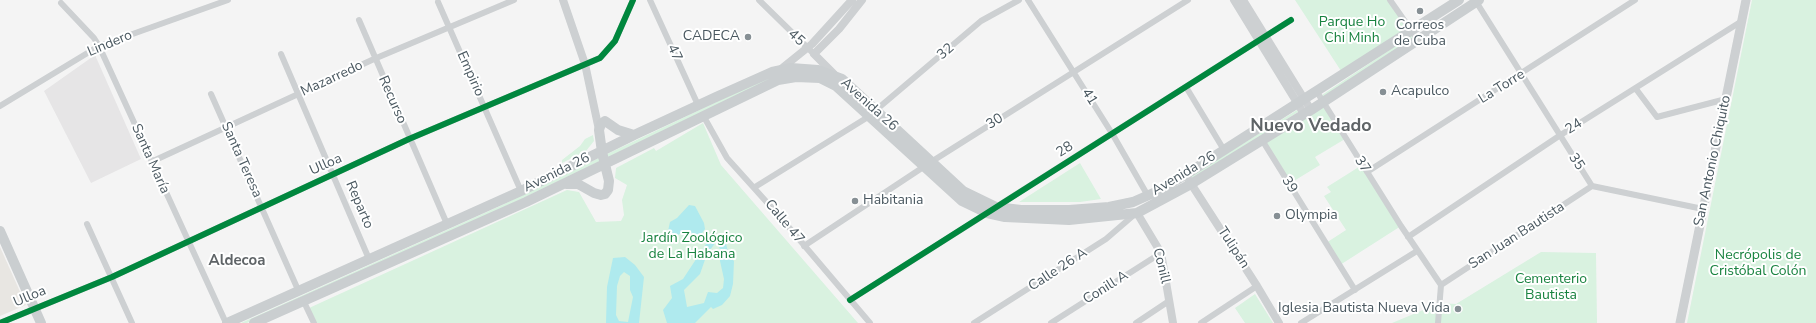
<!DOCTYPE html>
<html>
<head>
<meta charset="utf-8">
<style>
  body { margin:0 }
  canvas { display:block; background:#f4f4f4 }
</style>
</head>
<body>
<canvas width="1816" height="323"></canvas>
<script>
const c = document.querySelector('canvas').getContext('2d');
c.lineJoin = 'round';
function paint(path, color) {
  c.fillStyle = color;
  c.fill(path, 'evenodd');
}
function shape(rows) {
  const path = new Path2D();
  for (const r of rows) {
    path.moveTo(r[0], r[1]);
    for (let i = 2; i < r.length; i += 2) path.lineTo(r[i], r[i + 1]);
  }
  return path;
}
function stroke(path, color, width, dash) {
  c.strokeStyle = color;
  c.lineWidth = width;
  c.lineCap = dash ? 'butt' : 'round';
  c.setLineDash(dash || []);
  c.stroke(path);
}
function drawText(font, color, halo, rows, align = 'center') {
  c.font = font + ' "Nunito Sans",sans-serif';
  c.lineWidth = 4;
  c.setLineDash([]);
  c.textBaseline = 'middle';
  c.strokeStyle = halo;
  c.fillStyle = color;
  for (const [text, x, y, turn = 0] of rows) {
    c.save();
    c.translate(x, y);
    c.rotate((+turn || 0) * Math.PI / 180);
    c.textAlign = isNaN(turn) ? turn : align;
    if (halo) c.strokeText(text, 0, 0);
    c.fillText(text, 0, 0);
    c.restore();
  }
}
const commercial = shape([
  [0,247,26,305,0,316]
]);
const education = shape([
  [95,55,141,159,91,183,44,91]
]);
const green = shape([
  [1295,0,1390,0,1410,30,1343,74],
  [1752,0,1816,0,1816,323,1687,323],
  [1412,35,1413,38,1323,97,1322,95],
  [802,71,819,74,833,78,848,87,926,162,839,84,819,75,802,72,786,74,771,79,606,158,605,155,769,77,781,73],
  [1323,102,1345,139,1315,157,1320,165,1289,184,1262,140],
  [1297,110,1298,112,1192,179,1191,176],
  [703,123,721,165,858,323,317,323,309,308,567,190,579,192,596,222,621,221,624,215,622,200,627,185,615,178,616,168,654,148,656,151],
  [593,135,594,141,586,151,562,163,562,160,580,146,585,139],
  [601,157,602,160,501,209,247,323,241,323,500,206],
  [1080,163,1101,199,1080,202,1019,202],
  [1362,165,1401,226,1340,265,1326,243,1346,230,1324,196,1331,192,1327,187],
  [1541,252,1596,253,1597,323,1392,323,1440,303,1456,304],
  [1255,294,1273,323,1245,323,1235,308]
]);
const water = shape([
  [689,205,695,206,704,223,705,229,694,244,689,235,681,233,673,238,668,231,670,222,677,218],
  [712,235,724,235,729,256,734,261,733,284,730,296,722,305,713,309,711,307,695,323,667,323,663,310,672,298,670,286,683,279],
  [716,242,720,249,720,261,724,279,723,288,717,293,708,292,704,303,687,307,684,290,700,274,707,254],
  [625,257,635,265,644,277,639,323,606,323,607,287,613,258],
  [624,272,630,276,630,290,633,297,628,322,619,321,616,315,617,286,620,276]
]);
const minor = shape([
  [650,0,698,105],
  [759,0,814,54],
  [1028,0,1113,135,1148,196],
  [1390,0,1418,40],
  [1475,0,1592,186,1703,209],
  [438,2,521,191],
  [61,3,94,38,99,46,226,323],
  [359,20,447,224],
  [281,54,369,259],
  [1186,87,1224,150],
  [1636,89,1657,117,1726,99],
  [1317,92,1401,226,1441,285,1438,323],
  [211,94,299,292],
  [0,106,99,46,228,0],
  [876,110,981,21,1019,0],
  [704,117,727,158,781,218,870,323],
  [1262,140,1355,290],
  [151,162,374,59,514,0],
  [1367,172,1635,0],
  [755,187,868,117],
  [996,207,1291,20],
  [87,224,132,323],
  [1408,237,1559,136,1742,21],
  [804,246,931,162,1188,0],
  [1441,285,1592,186],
  [850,300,989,212],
  [304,302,314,323],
  [0,323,112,277,409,139,600,58,615,41,633,0],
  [974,323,1106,239,1135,214],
  [1051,323,1161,253],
  [1136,323,1169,301],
  [1201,323,1257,286],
  [1301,323,1417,251]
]);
const tertiary = shape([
  [563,0,585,64,599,130],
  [1234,0,1304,114],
  [1243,0,1311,110],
  [781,69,812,44,852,0],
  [834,74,814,54,839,29,862,0],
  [1188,179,1257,286,1279,323],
  [1137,213,1161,253,1173,323]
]);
const secondary = shape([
  [1680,323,1746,0]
]);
const primary = shape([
  [566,184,578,184,594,193,601,195,605,194,608,190,609,181,602,152,599,130,601,124,605,121,618,130,634,135],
  [0,231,41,323],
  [227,323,521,191,634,135,716,97,772,72,791,68,818,70,842,79,963,191,996,207,1021,210,1069,210,1109,207,1133,202,1158,191,1185,175,1459,0],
  [254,323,526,202,778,80,796,77,820,78,836,86,962,201,987,213,1005,217,1069,220,1137,213,1191,184,1311,110,1479,0]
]);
const cycleway = shape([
  [850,300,1291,20],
  [0,323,112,277,409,139,600,58,615,41,633,0]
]);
const markers = [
  [1420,11,4,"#868f94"],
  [748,37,4,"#868f94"],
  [1383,92,4,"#868f94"],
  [855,201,4,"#868f94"],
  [1277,216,4,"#868f94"],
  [1458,309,4,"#868f94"]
];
const parkNames = [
  ["Parque Ho",1352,23],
  ["Chi Minh",1352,39],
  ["Jardín Zoológico",692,239],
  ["de La Habana",692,255],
  ["Necrópolis de",1758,256],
  ["Cristóbal Colón",1758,272],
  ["Cementerio",1551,280],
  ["Bautista",1551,296]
];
const poiNames = [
  ["Correos",1420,26,"center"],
  ["de Cuba",1420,42,"center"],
  ["CADECA",740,37,"right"],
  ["Acapulco",1391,92],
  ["Habitania",863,201],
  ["Olympia",1285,216],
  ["Iglesia Bautista Nueva Vida",1450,309,"right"]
];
const streetNames = [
  ["45",796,38,44],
  ["Lindero",110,44,-23],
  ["32",946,52,-41],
  ["47",674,53,65],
  ["Empirio",470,74,66],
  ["Mazarredo",332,79,-25],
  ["La Torre",1502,87,-32],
  ["41",1089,97,58],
  ["Recurso",392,100,66],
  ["Avenida 26",869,105,42],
  ["30",995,122,-32],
  ["24",1574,127,-32],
  ["28",1065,150,-32],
  ["Santa María",150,159,66],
  ["Santa Teresa",241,160,66],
  ["San Antonio Chiquito",1713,161,-78],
  ["35",1576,162,57],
  ["Ulloa",326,165,-24],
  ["37",1362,165,57],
  ["Avenida 26",557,173,-26],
  ["Avenida 26",1184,174,-31],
  ["39",1289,185,58],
  ["Reparto",359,205,67],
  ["Calle 47",784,222,50],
  ["San Juan Bautista",1517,236,-33],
  ["Tulipán",1233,248,57],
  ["Conill",1161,266,76],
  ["Calle 26 A",1058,270,-33],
  ["Conill A",1106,288,-32],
  ["Ulloa",30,297,-23]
];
const neighbourhoodNames = [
  ["Aldecoa",237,261]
];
const districtNames = [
  ["Nuevo Vedado",1311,127]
];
paint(commercial, '#e8e6e2');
paint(education, '#e6e5e6');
paint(green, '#d9f2e0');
paint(water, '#afeaee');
stroke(minor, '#cdd0d2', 6);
stroke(tertiary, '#cdd0d2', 8);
stroke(secondary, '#cdd0d2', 9);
stroke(primary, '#caced0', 10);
stroke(cycleway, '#00873e', 6);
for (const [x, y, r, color] of markers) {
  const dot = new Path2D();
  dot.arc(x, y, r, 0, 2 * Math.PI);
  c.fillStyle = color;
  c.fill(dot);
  stroke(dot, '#fff', 1.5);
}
drawText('14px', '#198340', '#fff', parkNames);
drawText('14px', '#4a5860', '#fff', poiNames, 'left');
drawText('14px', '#4a5860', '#fff', streetNames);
drawText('bold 15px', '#5f6467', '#fff', neighbourhoodNames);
drawText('bold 18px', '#5f6467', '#fff', districtNames);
</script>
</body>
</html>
